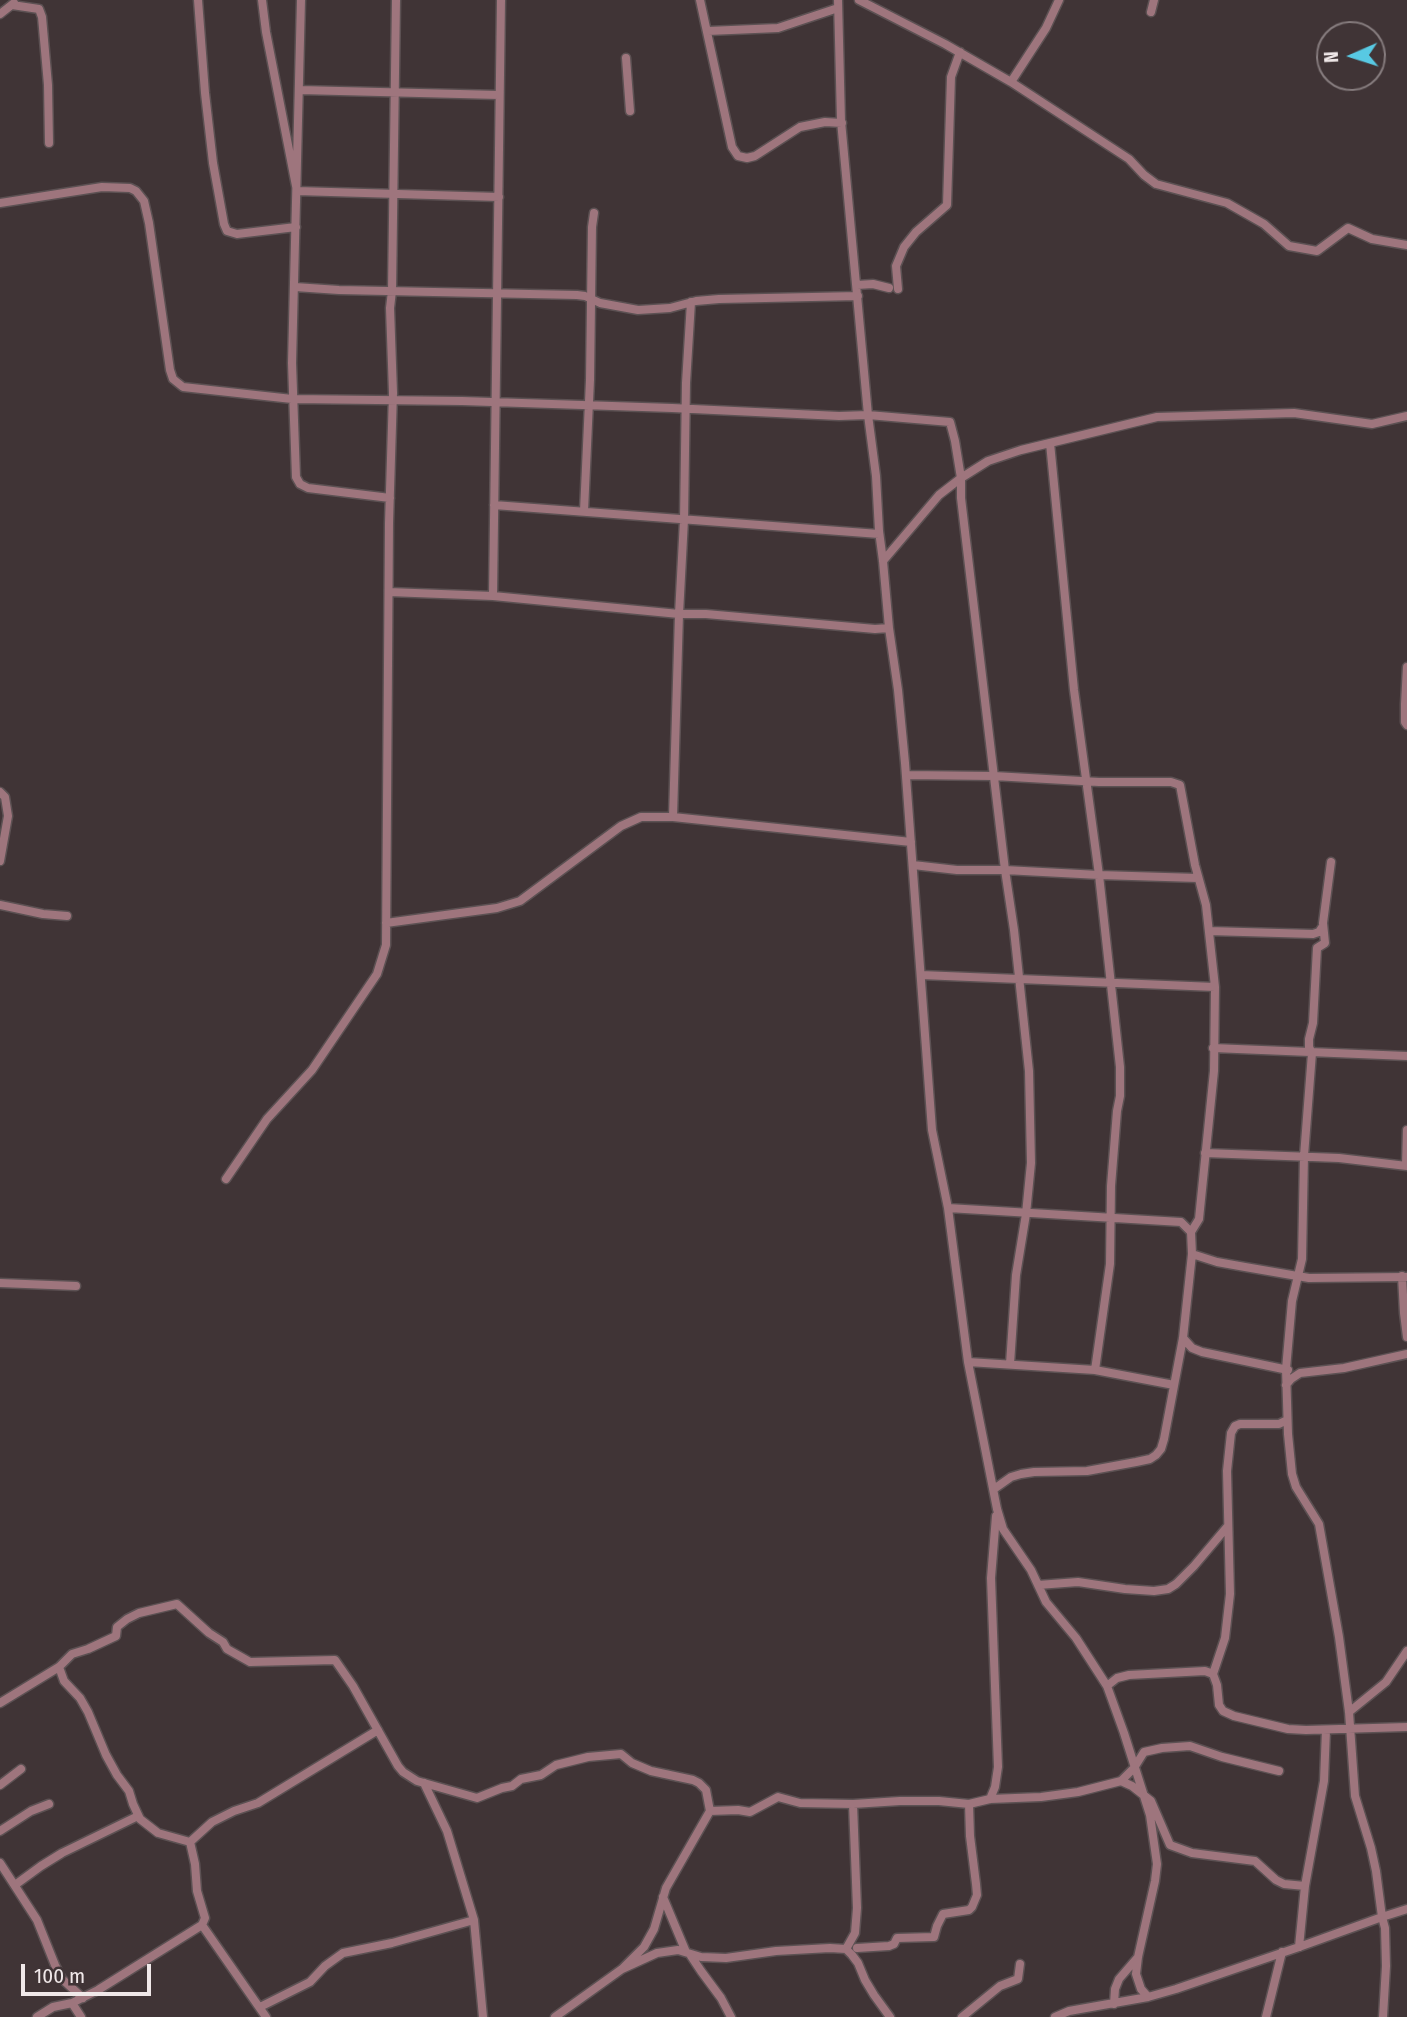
<!DOCTYPE html>
<html>
<head>
<meta charset="utf-8">
<style>
  body { margin:0 }
  #map { position:relative; width:1407px; height:2017px; overflow:hidden; background:#403436; font-family:"Fira Sans Condensed",sans-serif }
  canvas { display:block }
  .north { position:absolute; left:1316px; top:21px; width:70px; height:70px; box-sizing:border-box; background:#403436; border:2px solid #867c7e; border-radius:50%; rotate:267deg; font-size:19px; font-weight:700; line-height:28px; text-align:center; color:#f0e8e9 }
  .north::after { content:''; display:block; margin:auto; width:24px; height:32px; background:#58c9e3; clip-path:polygon(50% 0,100% 100%,50% 72%,0 100%) }
  .scale { position:absolute; left:21px; top:1964px; width:130px; height:32px; box-sizing:border-box; border:4px solid #f0e8e9; border-top:0; padding-left:9px; font-size:21px; line-height:24px; white-space:nowrap; color:#f0e8e9; -webkit-text-stroke:5px #403436; paint-order:stroke }
</style>
</head>
<body>
<div id="map">
<canvas width="1407" height="2017"></canvas>
<div class="north">N</div>
<div class="scale">100 m</div>
</div>
<script>
const c = document.querySelector('canvas').getContext('2d');
c.lineJoin = 'round';
function shape(rows) {
  const path = new Path2D();
  for (const r of rows) {
    path.moveTo(r[0], r[1]);
    for (let i = 2; i < r.length; i += 2) path.lineTo(r[i], r[i + 1]);
  }
  return path;
}
function stroke(path, color, width, dash) {
  c.strokeStyle = color;
  c.lineWidth = width;
  c.lineCap = dash ? 'butt' : 'round';
  c.setLineDash(dash || []);
  c.stroke(path);
}
const street = shape([
  [198,0,205,93,213,163,224,224,227,231,237,234,296,227],
  [262,0,266,32,297,191,499,197],
  [301,0,292,363,296,477,300,484,308,488,390,498],
  [700,0,732,147,738,156,747,158,755,156,800,127,825,122,842,123],
  [838,0,841,121,868,415,876,476,879,531,883,561,889,628,898,690,905,763,932,1130,948,1208,968,1362,997,1509,1003,1529,1031,1570,1046,1602,1076,1638,1107,1686,1124,1733,1150,1815,1157,1864,1155,1881,1138,1957,1136,1974,1141,1989,1148,1997],
  [859,0,945,44,1011,82,1129,159,1144,175,1156,184,1227,203,1264,224,1289,246,1317,251,1348,228,1372,239,1407,245],
  [12,5,39,9,42,17,48,85,49,143],
  [1151,12,1154,0],
  [0,14,14,3],
  [708,31,778,28,838,8],
  [626,58,630,111],
  [1011,82,1046,28,1059,0],
  [300,90,499,95],
  [0,203,102,187,130,188,136,191,144,201,149,223,170,370,173,379,183,387,292,399,462,401,672,408,839,416,868,415,950,422,955,441,961,478,961,498,1005,870,1014,930,1029,1071,1031,1163,1026,1214,1016,1275,1010,1364],
  [857,285,873,284,889,288],
  [295,287,339,290,577,295,585,296,600,303,638,310,670,308,696,301,719,299,858,296],
  [898,289,896,266,904,247,916,232,947,205,951,77,960,52],
  [1050,443,1074,690,1099,875,1120,1067,1120,1096,1117,1111,1111,1186,1110,1264,1095,1370],
  [494,505,879,534],
  [584,511,590,380,592,227,594,213],
  [883,561,939,495,961,478,988,461,1021,450,1157,417,1294,413,1372,424,1407,416],
  [389,592,493,596,679,614,706,614,875,629,889,628],
  [493,596,501,0],
  [1407,667,1405,704,1405,722,1407,725],
  [906,775,994,776,1099,782,1171,782,1180,785,1195,865,1206,905,1215,987,1214,1071,1199,1219,1191,1232],
  [0,792,5,797,8,816,0,861],
  [673,817,679,614,684,520,686,383,691,302],
  [1331,862,1323,923,1325,943,1317,948,1313,1023,1309,1039,1309,1047,1312,1053,1304,1156,1302,1259,1292,1301,1286,1369,1288,1434,1292,1474,1296,1487,1319,1524,1339,1637,1349,1712,1355,1796,1371,1848,1376,1871,1382,1917,1385,1928,1386,1966,1383,2017],
  [913,865,957,870,1005,870,1099,875,1198,878],
  [0,905,43,914,67,916],
  [386,923,497,908,520,901,621,826,641,817,673,817,911,842],
  [1209,931,1313,934,1319,932,1323,926],
  [921,975,1215,987],
  [1213,1048,1407,1056],
  [1205,1153,1339,1158,1407,1166],
  [1406,1165,1407,1130],
  [226,1179,267,1119,312,1070,377,974,386,945,389,523,393,393,390,308,392,291,396,0],
  [948,1208,1181,1222,1191,1232,1192,1254,1183,1338,1164,1439,1161,1449,1156,1455,1150,1459,1136,1462,1087,1471,1034,1472,1021,1474,1011,1477,994,1489],
  [1192,1254,1217,1262,1245,1267,1309,1278,1407,1277],
  [1402,1276,1404,1313,1407,1337],
  [0,1283,76,1286],
  [1183,1338,1192,1348,1202,1352,1288,1370],
  [968,1362,1095,1370,1174,1385],
  [1286,1385,1291,1379,1300,1373,1344,1368,1407,1354],
  [1038,1585,1078,1582,1125,1589,1154,1591,1168,1589,1176,1584,1194,1566,1227,1527],
  [59,1667,64,1681,80,1698,88,1712,106,1755,117,1775,129,1791,133,1804,140,1819,158,1833,190,1842],
  [1213,1674,1225,1638,1230,1594,1227,1471,1231,1433,1235,1426,1240,1424,1279,1424,1287,1420],
  [1107,1686,1117,1678,1129,1675,1205,1671,1213,1674,1217,1685,1219,1705,1223,1711,1234,1716,1288,1729,1306,1730,1407,1727],
  [0,1703,59,1667,72,1654,88,1649,116,1636,117,1627,127,1619,139,1613,177,1604,209,1633,223,1642,227,1649,250,1662,335,1660,353,1686,398,1766,403,1772,417,1781,477,1798,502,1788,512,1786,521,1779,541,1775,556,1765,588,1757,621,1754,632,1763,651,1771,693,1780,699,1783,706,1790,710,1811],
  [1349,1712,1386,1682,1407,1651],
  [1121,1781,1132,1786,1151,1801,1170,1845,1192,1853,1255,1861,1276,1880,1284,1884,1305,1886],
  [424,1783,447,1831,474,1920,483,2017],
  [0,1785,21,1769],
  [990,1799,995,1787,998,1767,991,1578,996,1516],
  [0,1831,31,1811,49,1804],
  [190,1842,212,1822,234,1811,258,1803,378,1730],
  [0,1863,37,1920,55,1965,62,1979,83,1998],
  [15,1885,41,1866,62,1853,138,1816],
  [663,1897,686,1952],
  [202,1925,266,2017],
  [1299,1947,1305,1886,1324,1781,1326,1730],
  [857,1948,889,1946,894,1944,897,1938,934,1937,937,1926,943,1914,969,1910,972,1907,977,1895,976,1884,970,1836,969,1804],
  [846,1949,855,1933,857,1908,853,1804],
  [691,1956,701,1971,721,1998,731,2017],
  [622,1969,644,1947,654,1929,666,1888,710,1811,738,1810,750,1812,778,1797,800,1803,853,1804,900,1801,939,1801,969,1804,990,1799,1041,1797,1078,1792,1121,1781,1134,1768,1144,1752,1162,1748,1190,1746,1222,1757,1279,1771],
  [72,2003,81,2017],
  [1114,2004,1115,1989,1119,1979,1138,1957],
  [260,2007,310,1982,325,1966,343,1953,392,1943,474,1920],
  [37,2017,53,2007,72,2003,98,1990,202,1925,205,1918,197,1891,195,1864,190,1842],
  [555,2017,622,1969,657,1953,678,1950,701,1957,726,1958,776,1951,830,1948,846,1949,852,1955,858,1963,865,1980,874,1995,890,2017],
  [962,2017,1000,1986,1018,1979,1020,1964],
  [1055,2017,1069,2011,1148,1997,1176,1989,1299,1947,1382,1917,1407,1909],
  [1266,2017,1282,1952]
]);
stroke(street, '#5c5153', 11);
stroke(street, '#9e757d', 8);
</script>
</body>
</html>
